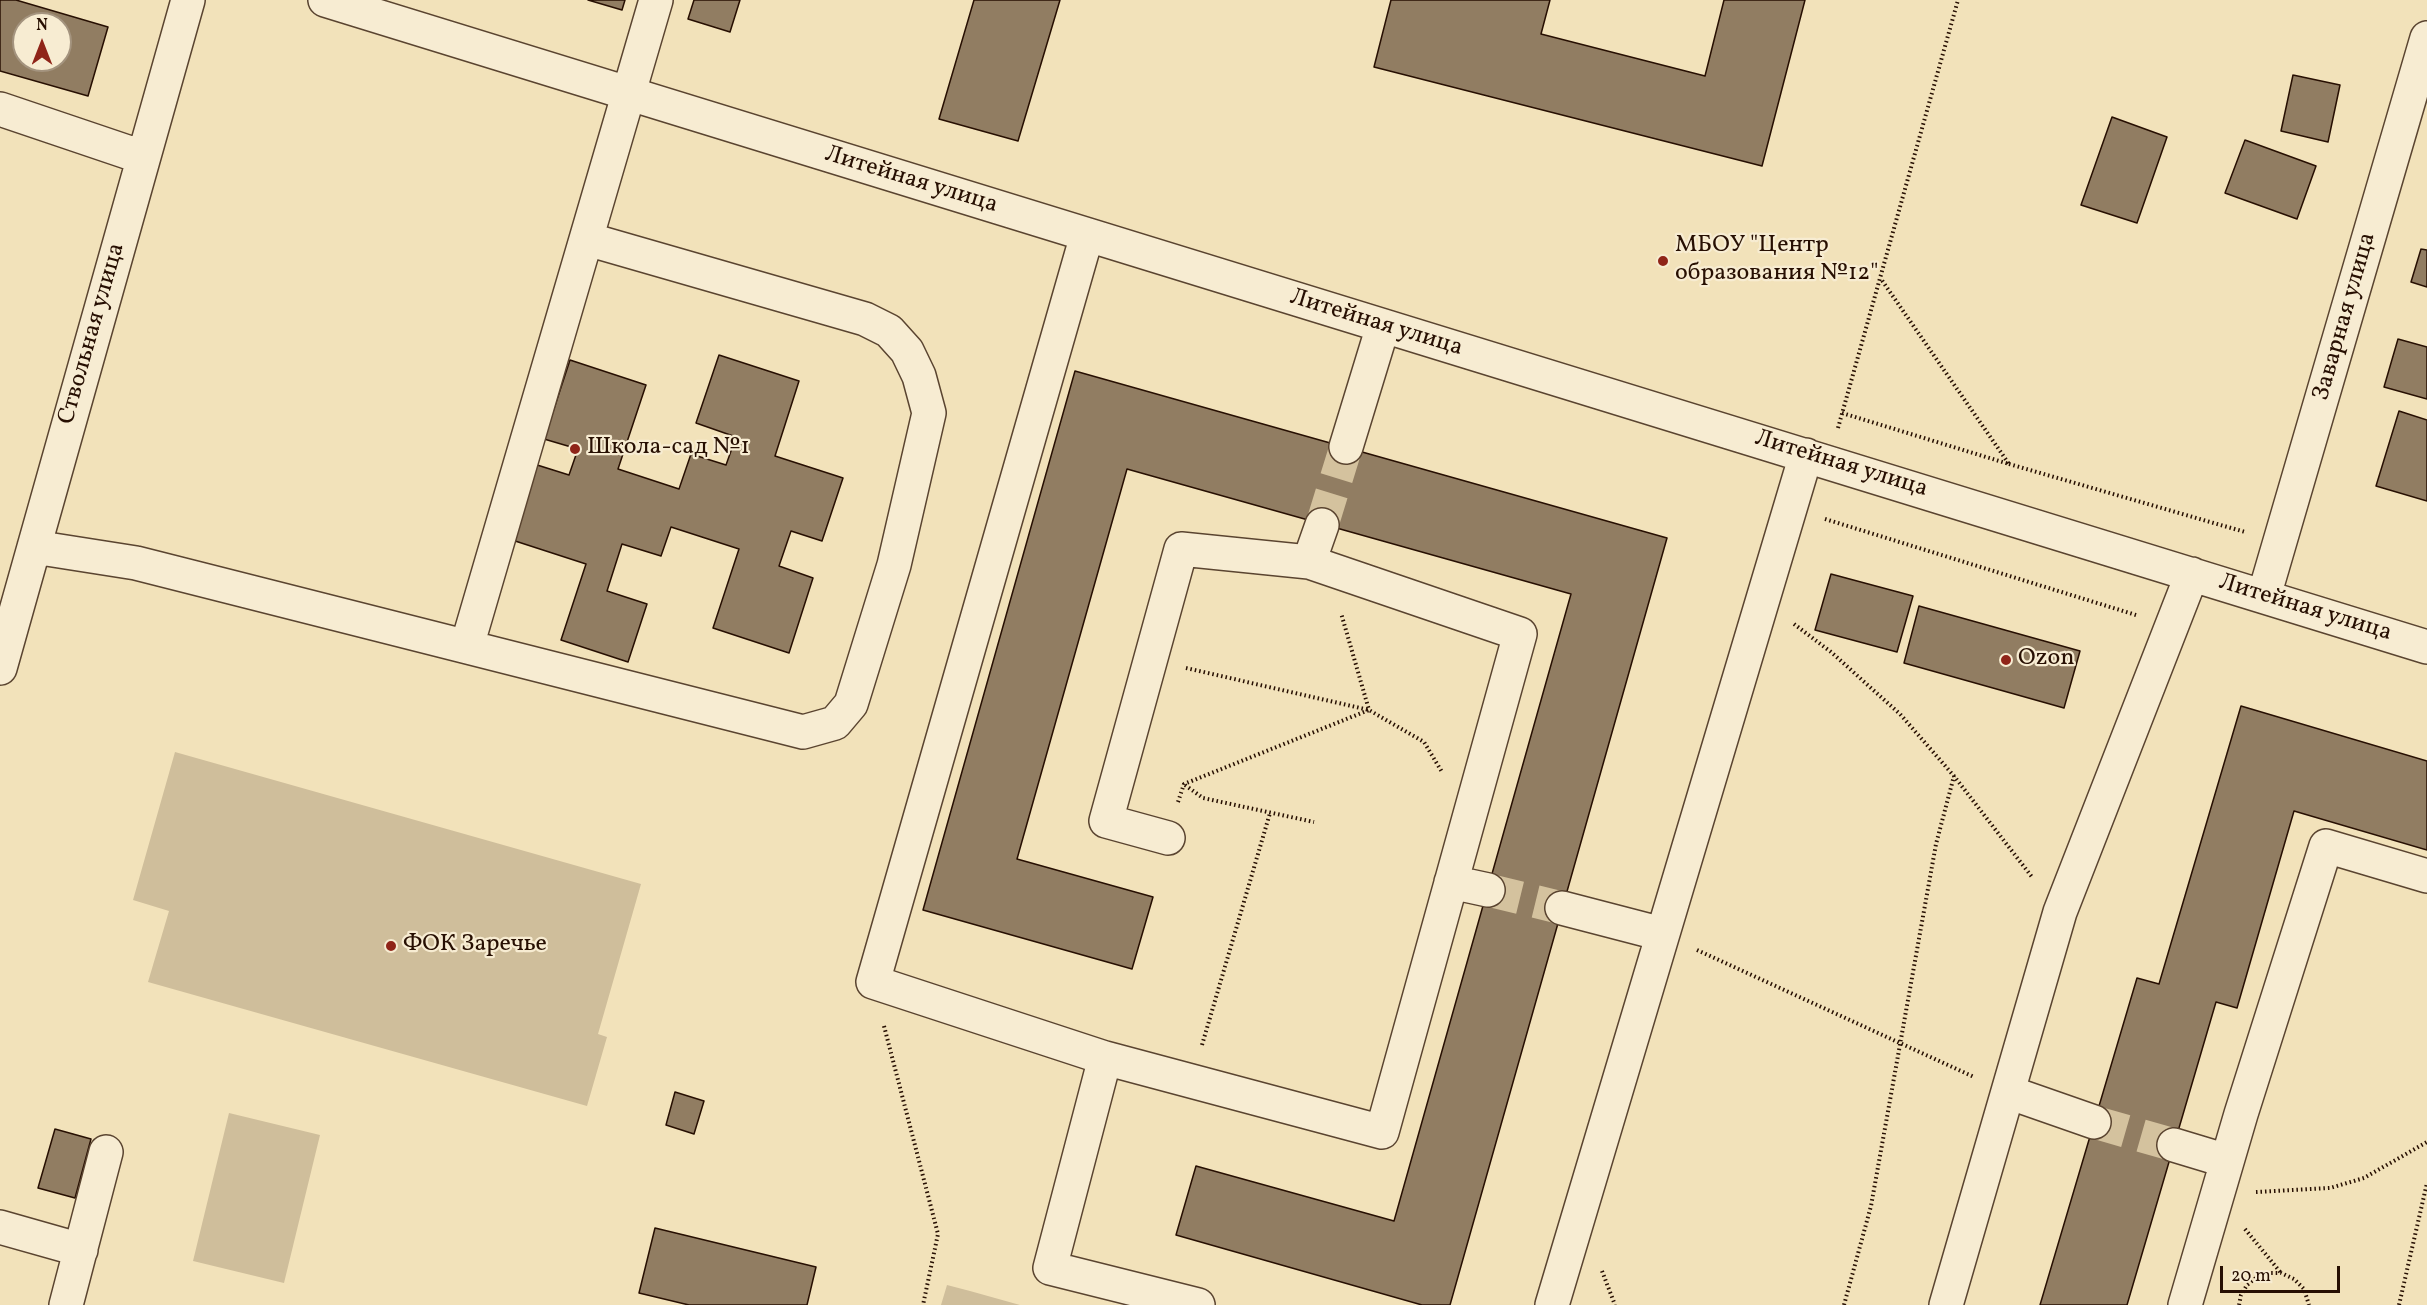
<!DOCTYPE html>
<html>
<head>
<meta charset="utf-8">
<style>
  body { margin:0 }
  #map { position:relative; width:2427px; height:1305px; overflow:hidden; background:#f2e2ba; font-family:Vollkorn,serif }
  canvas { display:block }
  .north { position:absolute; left:12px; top:12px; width:60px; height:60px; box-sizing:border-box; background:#f7ecd2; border:2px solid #a4947f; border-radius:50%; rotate:0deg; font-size:16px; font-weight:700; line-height:24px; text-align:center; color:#270f02 }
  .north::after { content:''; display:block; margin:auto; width:21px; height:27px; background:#8f2418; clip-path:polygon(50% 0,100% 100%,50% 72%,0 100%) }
  .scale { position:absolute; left:2220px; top:1266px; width:120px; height:27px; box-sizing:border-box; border:3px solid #270f02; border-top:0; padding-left:8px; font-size:18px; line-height:21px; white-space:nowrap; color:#270f02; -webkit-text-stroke:4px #f7ecd2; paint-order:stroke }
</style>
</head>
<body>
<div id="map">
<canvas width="2427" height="1305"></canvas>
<div class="north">N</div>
<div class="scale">20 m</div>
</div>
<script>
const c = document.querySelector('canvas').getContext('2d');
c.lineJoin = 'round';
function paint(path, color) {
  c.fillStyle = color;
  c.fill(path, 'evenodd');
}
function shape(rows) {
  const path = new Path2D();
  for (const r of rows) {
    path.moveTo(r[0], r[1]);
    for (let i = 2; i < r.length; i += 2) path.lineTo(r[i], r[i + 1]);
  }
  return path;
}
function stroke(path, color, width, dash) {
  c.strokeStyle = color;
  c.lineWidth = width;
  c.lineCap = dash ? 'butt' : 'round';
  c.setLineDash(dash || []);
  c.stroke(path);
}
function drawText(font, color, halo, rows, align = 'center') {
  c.font = font + ' Vollkorn,serif';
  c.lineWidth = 4.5;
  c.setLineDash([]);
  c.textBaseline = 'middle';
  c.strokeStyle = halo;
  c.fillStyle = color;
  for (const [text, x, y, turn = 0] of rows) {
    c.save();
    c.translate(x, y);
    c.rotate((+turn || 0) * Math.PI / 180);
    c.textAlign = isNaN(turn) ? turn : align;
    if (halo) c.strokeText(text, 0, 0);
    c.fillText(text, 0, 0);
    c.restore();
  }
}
const green = shape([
  [175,752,641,884,598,1034,607,1037,587,1106,148,982,169,911,133,900],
  [229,1113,320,1135,284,1283,193,1261],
  [947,1285,970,1291,1020,1305,941,1305]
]);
const building = shape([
  [0,0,16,0,108,27,88,96,0,71,0,0],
  [24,24,60,24,60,60,24,60,24,24],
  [588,0,625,0,622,10,588,0],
  [694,0,740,0,730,32,688,19,694,0],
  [974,0,1060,0,1018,141,939,119,974,0],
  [1391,0,1550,0,1541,34,1705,76,1724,0,1805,0,1762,166,1374,67,1391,0],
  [2293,75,2340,85,2328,142,2281,131,2293,75],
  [2112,117,2167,137,2137,223,2081,205,2112,117],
  [2245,140,2316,166,2297,219,2225,193,2245,140],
  [2421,249,2427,250,2427,287,2411,282,2421,249],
  [2398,339,2427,347,2427,399,2384,387,2398,339],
  [719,355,799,381,775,456,843,478,822,541,791,531,779,566,813,578,789,653,713,628,739,549,671,527,661,556,622,544,607,591,647,604,628,662,561,640,586,564,509,539,534,464,569,475,578,449,544,439,570,360,646,385,618,469,679,489,691,454,726,465,736,437,696,423,719,355],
  [1075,371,1667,538,1450,1305,1422,1305,1176,1235,1196,1166,1394,1221,1571,594,1127,469,1017,859,1153,897,1132,969,923,910,1075,371],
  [2399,411,2427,420,2427,501,2376,486,2399,411],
  [1831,574,1913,596,1897,652,1815,630,1831,574],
  [1919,606,2080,651,2064,708,1904,663,1919,606],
  [2241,706,2427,761,2427,850,2294,811,2237,1008,2216,1002,2127,1305,2040,1305,2137,978,2159,984,2241,706],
  [675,1092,704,1101,694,1134,666,1125,675,1092],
  [55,1129,91,1139,75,1198,38,1188,55,1129],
  [655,1228,816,1267,807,1305,689,1305,639,1293,655,1228]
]);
const minorTunnel = shape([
  [1322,525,1346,447],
  [1488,890,1562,908],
  [2094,1122,2174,1145]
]);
const path = shape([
  [1842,413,2009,464,1881,279],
  [1838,428,1958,0],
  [2009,464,2245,532],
  [1825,519,2136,615],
  [1794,624,1831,652,1900,714,1954,776,2032,877],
  [1186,668,1369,710,1424,742,1442,772],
  [1185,785,1203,798,1314,822],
  [1178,802,1184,784,1369,710,1341,613],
  [1697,950,1974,1077],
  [884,1026,938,1234,923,1305],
  [1202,1045,1270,813],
  [2256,1192,2330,1188,2364,1178,2427,1142],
  [2245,1229,2281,1273],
  [1602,1271,1615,1305],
  [1844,1305,1871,1206,1936,844,1954,776],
  [2239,1305,2241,1295,2247,1285,2257,1277,2269,1273,2281,1273,2294,1279,2304,1289,2309,1305],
  [2399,1305,2427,1183]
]);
const minor = shape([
  [325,0,2427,647],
  [0,109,142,157],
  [1087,235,873,982,1105,1058,1050,1268,1198,1305],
  [1346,447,1383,326],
  [34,547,136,563,803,732,835,723,851,704,894,565,929,413,919,376,907,351,889,331,865,319,587,239],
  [2264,596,2427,38],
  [467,646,656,0],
  [0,668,188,0],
  [1168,838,1106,821,1181,549,1309,562,1322,525],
  [1451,882,1488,890],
  [1562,908,1662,934],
  [1105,1058,1382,1132,1520,634,1309,562],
  [2008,1092,2094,1122],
  [2174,1145,2227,1161],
  [0,1227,81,1250],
  [66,1305,106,1152],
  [1552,1305,1806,455],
  [1946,1305,2060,912,2192,574],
  [2185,1305,2241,1114,2326,846,2427,876]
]);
const markers = [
  [1663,261,6,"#8f2418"],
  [575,449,6,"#8f2418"],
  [2006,660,6,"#8f2418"],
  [391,946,6,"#8f2418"]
];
const streetNames = [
  ["Литейная улица",911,181,17],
  ["Заварная улица",2346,317,-74],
  ["Литейная улица",1376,324,17],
  ["Ствольная улица",93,334,-74],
  ["Литейная улица",1841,465,17],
  ["Литейная улица",2305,609,17]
];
const poiNames = [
  ["МБОУ \"Центр",1675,247],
  ["образования №12\"",1675,275],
  ["Школа-сад №1",587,449],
  ["Ozon",2018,660],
  ["ФОК Заречье",403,946]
];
paint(green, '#cfbe9b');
paint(building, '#917d62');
stroke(building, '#270f02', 1.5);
stroke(minorTunnel, '#d4c29e', 33, [33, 16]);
stroke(minor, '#5a4430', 36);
stroke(path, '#270f02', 4, [1.5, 3]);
stroke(minor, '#f7ecd2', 33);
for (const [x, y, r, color] of markers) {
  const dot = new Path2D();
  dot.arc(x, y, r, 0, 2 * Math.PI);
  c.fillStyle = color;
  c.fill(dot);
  stroke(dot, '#f7ecd2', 2);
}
drawText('24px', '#270f02', '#f7ecd2', streetNames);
drawText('24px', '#270f02', '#f7ecd2', poiNames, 'left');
</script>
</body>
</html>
